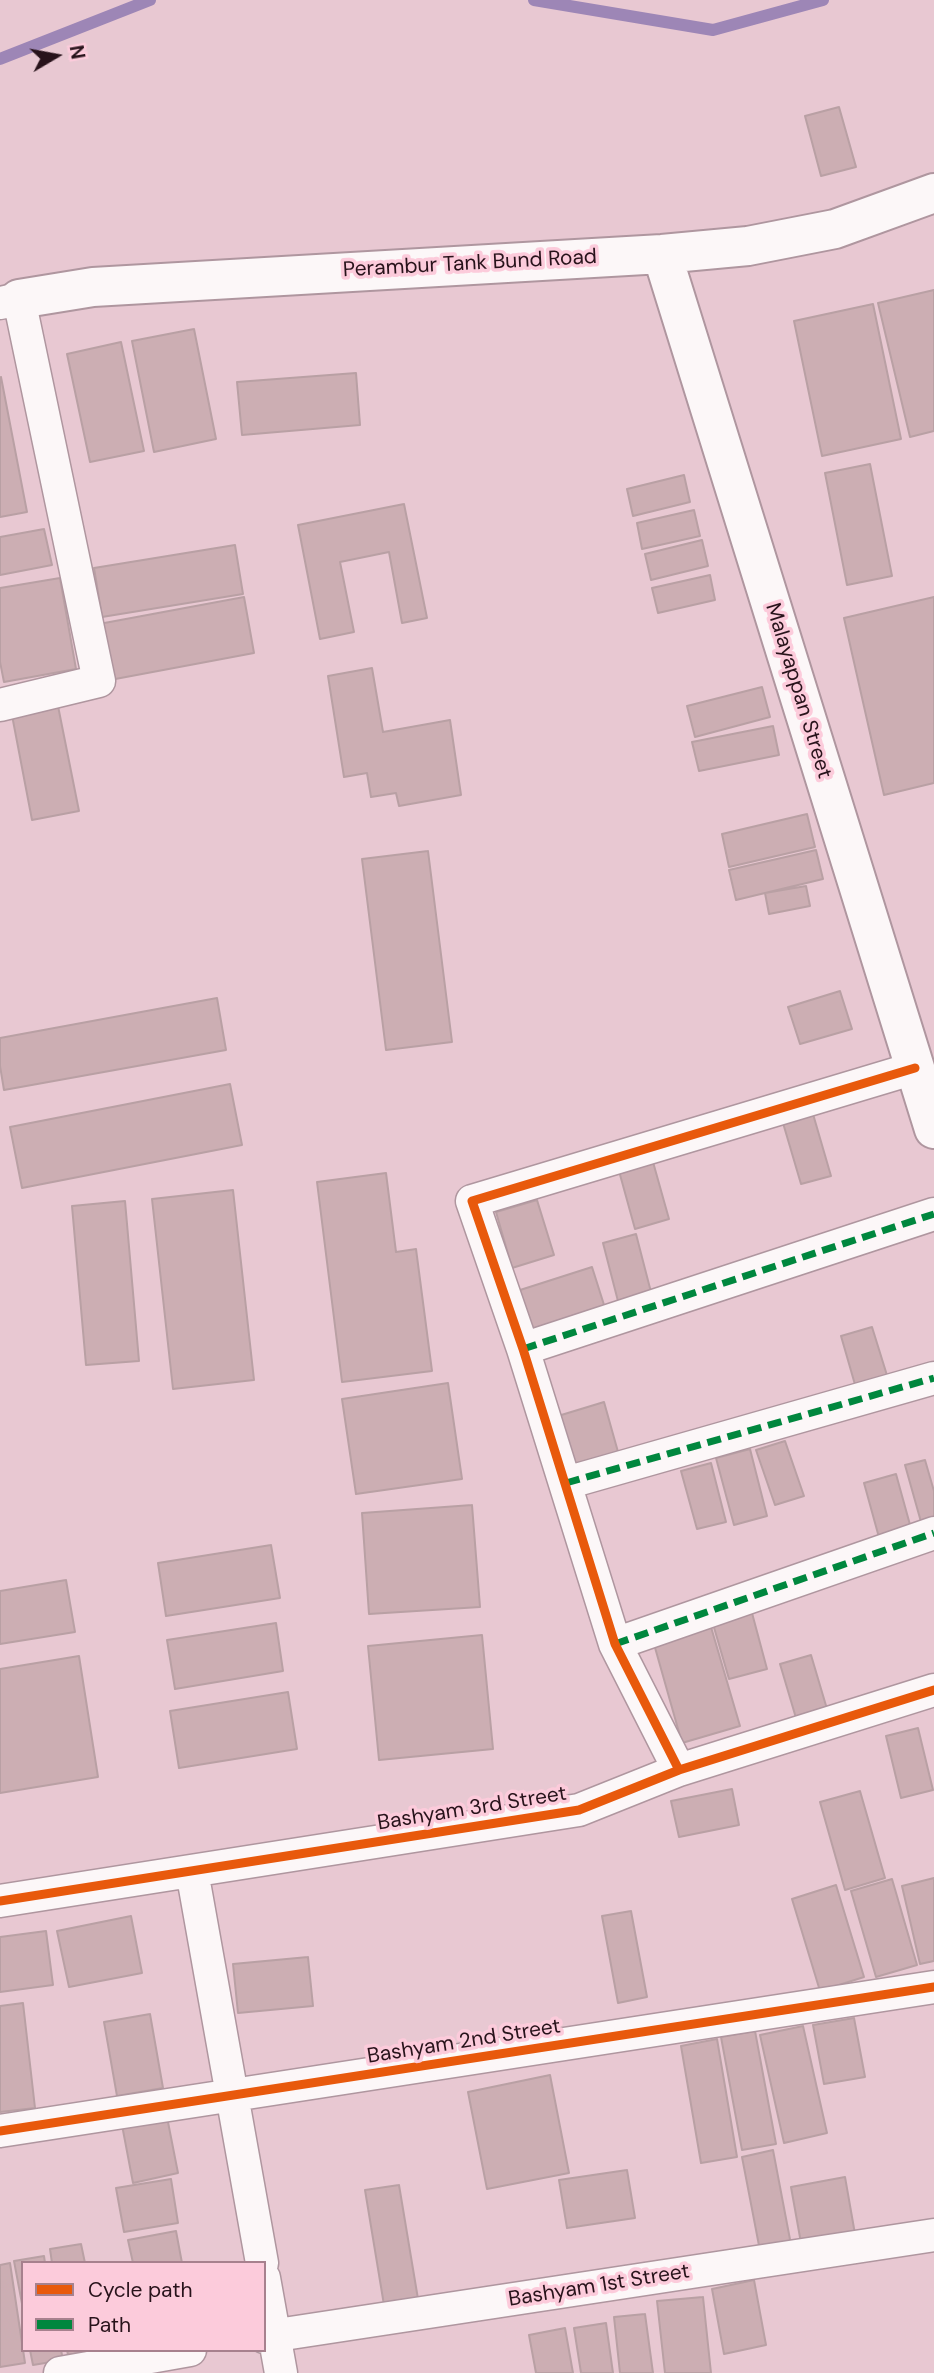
<!DOCTYPE html>
<html>
<head>
<meta charset="utf-8">
<style>
  body { margin:0 }
  #map { position:relative; width:934px; height:2373px; overflow:hidden; background:#e8c8d2; font-family:"DM Sans",sans-serif }
  canvas { display:block }
  .legend { position:absolute; left:21px; top:2261px; width:245px; height:91px; box-sizing:border-box; background:#fccbdb; border:2px solid #a7818e; margin:0; padding:9px 12px; list-style:none; font-size:21px; color:#28131b }
  .legend li { display:flex; align-items:center; gap:14px; height:35px }
  .legend b { width:35px; border:2px solid #a7818e }
  .north { position:absolute; left:21px; top:21px; width:70px; height:70px; -webkit-text-stroke:5px #fccbdb; paint-order:stroke; rotate:80deg; font-size:19px; font-weight:700; line-height:28px; text-align:center; color:#28131b }
  .north::after { content:''; display:block; margin:auto; width:24px; height:32px; background:#28131b; clip-path:polygon(50% 0,100% 100%,50% 72%,0 100%) }
</style>
</head>
<body>
<div id="map">
<canvas width="934" height="2373"></canvas>
<ul class="legend">
<li><b style="height:9px;background:#e8590c"></b>Cycle path</li>
<li><b style="height:9px;background:#00873e"></b>Path</li>
</ul>
<div class="north">N</div>
</div>
<script>
const c = document.querySelector('canvas').getContext('2d');
c.lineJoin = 'round';
function shape(rows) {
  const path = new Path2D();
  for (const r of rows) {
    path.moveTo(r[0], r[1]);
    for (let i = 2; i < r.length; i += 2) path.lineTo(r[i], r[i + 1]);
  }
  return path;
}
function stroke(path, color, width, dash) {
  c.strokeStyle = color;
  c.lineWidth = width;
  c.lineCap = dash ? 'butt' : 'round';
  c.setLineDash(dash || []);
  c.stroke(path);
}
function paint(path, color) {
  c.fillStyle = color;
  c.fill(path, 'evenodd');
}
function drawText(font, color, halo, rows, align = 'center') {
  c.font = font + ' "DM Sans",sans-serif';
  c.lineWidth = 7;
  c.setLineDash([]);
  c.textBaseline = 'middle';
  c.strokeStyle = halo;
  c.fillStyle = color;
  for (const [text, x, y, turn = 0] of rows) {
    c.save();
    c.translate(x, y);
    c.rotate((+turn || 0) * Math.PI / 180);
    c.textAlign = isNaN(turn) ? turn : align;
    if (halo) c.strokeText(text, 0, 0);
    c.fillText(text, 0, 0);
    c.restore();
  }
}
const stream = shape([
  [534,0,713,30,823,0],
  [0,59,150,0]
]);
const building = shape([
  [839,107,856,167,821,176,805,116,839,107],
  [934,290,934,431,910,437,878,303,934,290],
  [873,304,901,439,822,456,794,321,873,304],
  [194,329,216,439,154,452,132,341,194,329],
  [121,342,144,451,90,462,67,354,121,342],
  [356,373,360,425,242,435,237,382,356,373],
  [1,377,27,512,0,517,0,378,1,377],
  [870,464,892,576,847,585,825,473,870,464],
  [684,475,690,502,633,516,627,489,684,475],
  [404,504,427,618,402,623,389,552,340,562,354,632,320,639,298,525,404,504],
  [694,510,700,536,642,549,637,523,694,510],
  [44,529,52,565,0,575,0,537,44,529],
  [702,540,708,566,651,580,645,554,702,540],
  [235,545,243,594,102,617,94,568,235,545],
  [710,575,715,600,658,613,652,588,710,575],
  [60,578,76,669,4,682,0,662,0,588,60,578],
  [244,597,254,653,110,680,99,624,244,597],
  [934,597,934,783,884,795,844,618,934,597],
  [372,668,383,732,450,720,461,795,399,806,396,793,371,797,367,773,344,777,328,676,372,668],
  [762,687,770,717,695,737,687,706,762,687],
  [57,701,79,811,32,820,11,710,57,701],
  [773,726,779,755,699,771,692,742,773,726],
  [807,814,815,847,729,867,722,834,807,814],
  [816,850,823,879,736,900,729,870,816,850],
  [428,851,452,1042,386,1050,362,859,428,851],
  [806,886,810,906,769,914,765,893,806,886],
  [840,991,852,1029,800,1044,788,1007,840,991],
  [217,998,226,1050,4,1090,0,1066,0,1038,217,998],
  [230,1084,242,1145,22,1188,10,1127,230,1084],
  [813,1114,831,1176,801,1184,783,1123,813,1114],
  [653,1162,669,1219,635,1229,619,1171,653,1162],
  [386,1173,396,1252,416,1249,432,1371,342,1382,317,1182,386,1173],
  [233,1190,254,1380,173,1389,152,1199,233,1190],
  [537,1200,554,1255,512,1268,496,1212,537,1200],
  [125,1201,139,1361,86,1365,72,1206,125,1201],
  [636,1234,652,1296,619,1305,603,1243,636,1234],
  [592,1267,605,1308,529,1332,517,1291,592,1267],
  [872,1327,890,1385,858,1395,841,1336,872,1327],
  [448,1383,462,1479,356,1494,342,1399,448,1383],
  [604,1402,620,1459,575,1472,558,1416,604,1402],
  [785,1441,804,1496,775,1505,756,1450,785,1441],
  [750,1449,767,1516,734,1525,716,1458,750,1449],
  [925,1460,934,1491,934,1526,923,1529,905,1465,925,1460],
  [711,1463,726,1522,697,1529,681,1471,711,1463],
  [896,1474,912,1532,880,1541,864,1483,896,1474],
  [472,1505,480,1607,369,1614,362,1513,472,1505],
  [271,1545,280,1598,166,1616,158,1563,271,1545],
  [66,1580,75,1632,0,1644,0,1591,66,1580],
  [752,1613,767,1669,729,1679,713,1624,752,1613],
  [276,1623,283,1671,175,1689,167,1640,276,1623],
  [711,1627,740,1726,682,1743,654,1644,711,1627],
  [482,1635,493,1749,379,1760,368,1646,482,1635],
  [811,1655,827,1709,796,1718,780,1664,811,1655],
  [79,1656,98,1777,0,1793,0,1669,79,1656],
  [288,1692,297,1749,179,1768,170,1711,288,1692],
  [918,1728,933,1790,901,1798,886,1736,918,1728],
  [732,1789,739,1825,679,1837,671,1801,732,1789],
  [860,1791,885,1878,845,1890,820,1802,860,1791],
  [934,1878,934,1961,920,1964,902,1886,934,1878],
  [892,1879,917,1965,876,1977,851,1891,892,1879],
  [836,1885,864,1977,820,1991,792,1899,836,1885],
  [631,1911,647,1997,618,2003,602,1916,631,1911],
  [131,1916,142,1973,69,1987,57,1931,131,1916],
  [46,1931,53,1985,0,1992,0,1937,46,1931],
  [308,1957,313,2006,238,2013,233,1964,308,1957],
  [23,2003,35,2108,0,2112,0,2006,23,2003],
  [150,2014,163,2088,117,2096,104,2022,150,2014],
  [854,2018,865,2077,824,2084,813,2025,854,2018],
  [803,2026,827,2133,784,2143,760,2035,803,2026],
  [755,2031,776,2144,742,2150,721,2037,755,2031],
  [717,2039,737,2157,701,2163,681,2046,717,2039],
  [550,2075,569,2173,487,2189,468,2092,550,2075],
  [167,2117,178,2173,133,2183,122,2125,167,2117],
  [773,2150,792,2250,761,2256,742,2157,773,2150],
  [627,2170,635,2218,567,2228,559,2180,627,2170],
  [845,2177,855,2234,801,2243,791,2187,845,2177],
  [171,2179,178,2223,124,2232,116,2188,171,2179],
  [399,2185,418,2299,384,2305,365,2190,399,2185],
  [176,2231,182,2263,133,2263,128,2240,176,2231],
  [81,2244,85,2263,52,2263,50,2249,81,2244],
  [44,2256,45,2263,23,2263,23,2309,14,2261,44,2256],
  [10,2263,25,2363,0,2367,0,2265,10,2263],
  [754,2280,766,2345,724,2354,712,2289,754,2280],
  [703,2297,711,2373,665,2373,657,2301,703,2297],
  [645,2314,653,2373,620,2373,614,2317,645,2314],
  [606,2323,613,2373,581,2373,574,2328,606,2323],
  [565,2328,573,2373,536,2373,529,2335,565,2328],
  [30,2350,61,2350,63,2360,33,2365,30,2350],
  [67,2350,97,2350,68,2355,67,2350]
]);
const minor = shape([
  [0,303,19,299,99,681,0,705],
  [523,1349,934,1214],
  [566,1483,934,1378],
  [615,1644,934,1533],
  [679,1770,615,1644,523,1349,472,1201,915,1068],
  [192,1871,262,2263],
  [0,1901,579,1810,679,1770,934,1690],
  [0,2131,934,1987],
  [264,2278,281,2373],
  [264,2337,934,2235],
  [60,2373,190,2350]
]);
const tertiary = shape([
  [662,254,934,1129],
  [19,299,93,287,662,254,748,246,835,229,934,193]
]);
const quiet = shape([
  [523,1349,934,1214],
  [566,1483,934,1378],
  [615,1644,934,1533]
]);
const cycleway = shape([
  [679,1770,615,1644,523,1349,472,1201,915,1068],
  [0,1901,579,1810,679,1770,934,1690],
  [0,2131,934,1987]
]);
const streetNames = [
  ["Perambur Tank Bund Road",470,264,-3],
  ["Malayappan Street",798,691,73],
  ["Bashyam 3rd Street",472,1809,-9],
  ["Bashyam 2nd Street",464,2042,-9],
  ["Bashyam 1st Street",599,2286,-9]
];
stroke(stream, '#9d86b6', 12);
paint(building, '#ccaeb3');
stroke(building, '#b9a0a4', 2);
stroke(minor, '#af969f', 35);
stroke(tertiary, '#af969f', 42);
stroke(minor, '#fcf7f8', 32);
stroke(tertiary, '#fcf7f8', 38);
stroke(quiet, '#00873e', 7, [14, 7]);
stroke(cycleway, '#e8590c', 9);
drawText('21px', '#28131b', '#fccbdb', streetNames);
</script>
</body>
</html>
